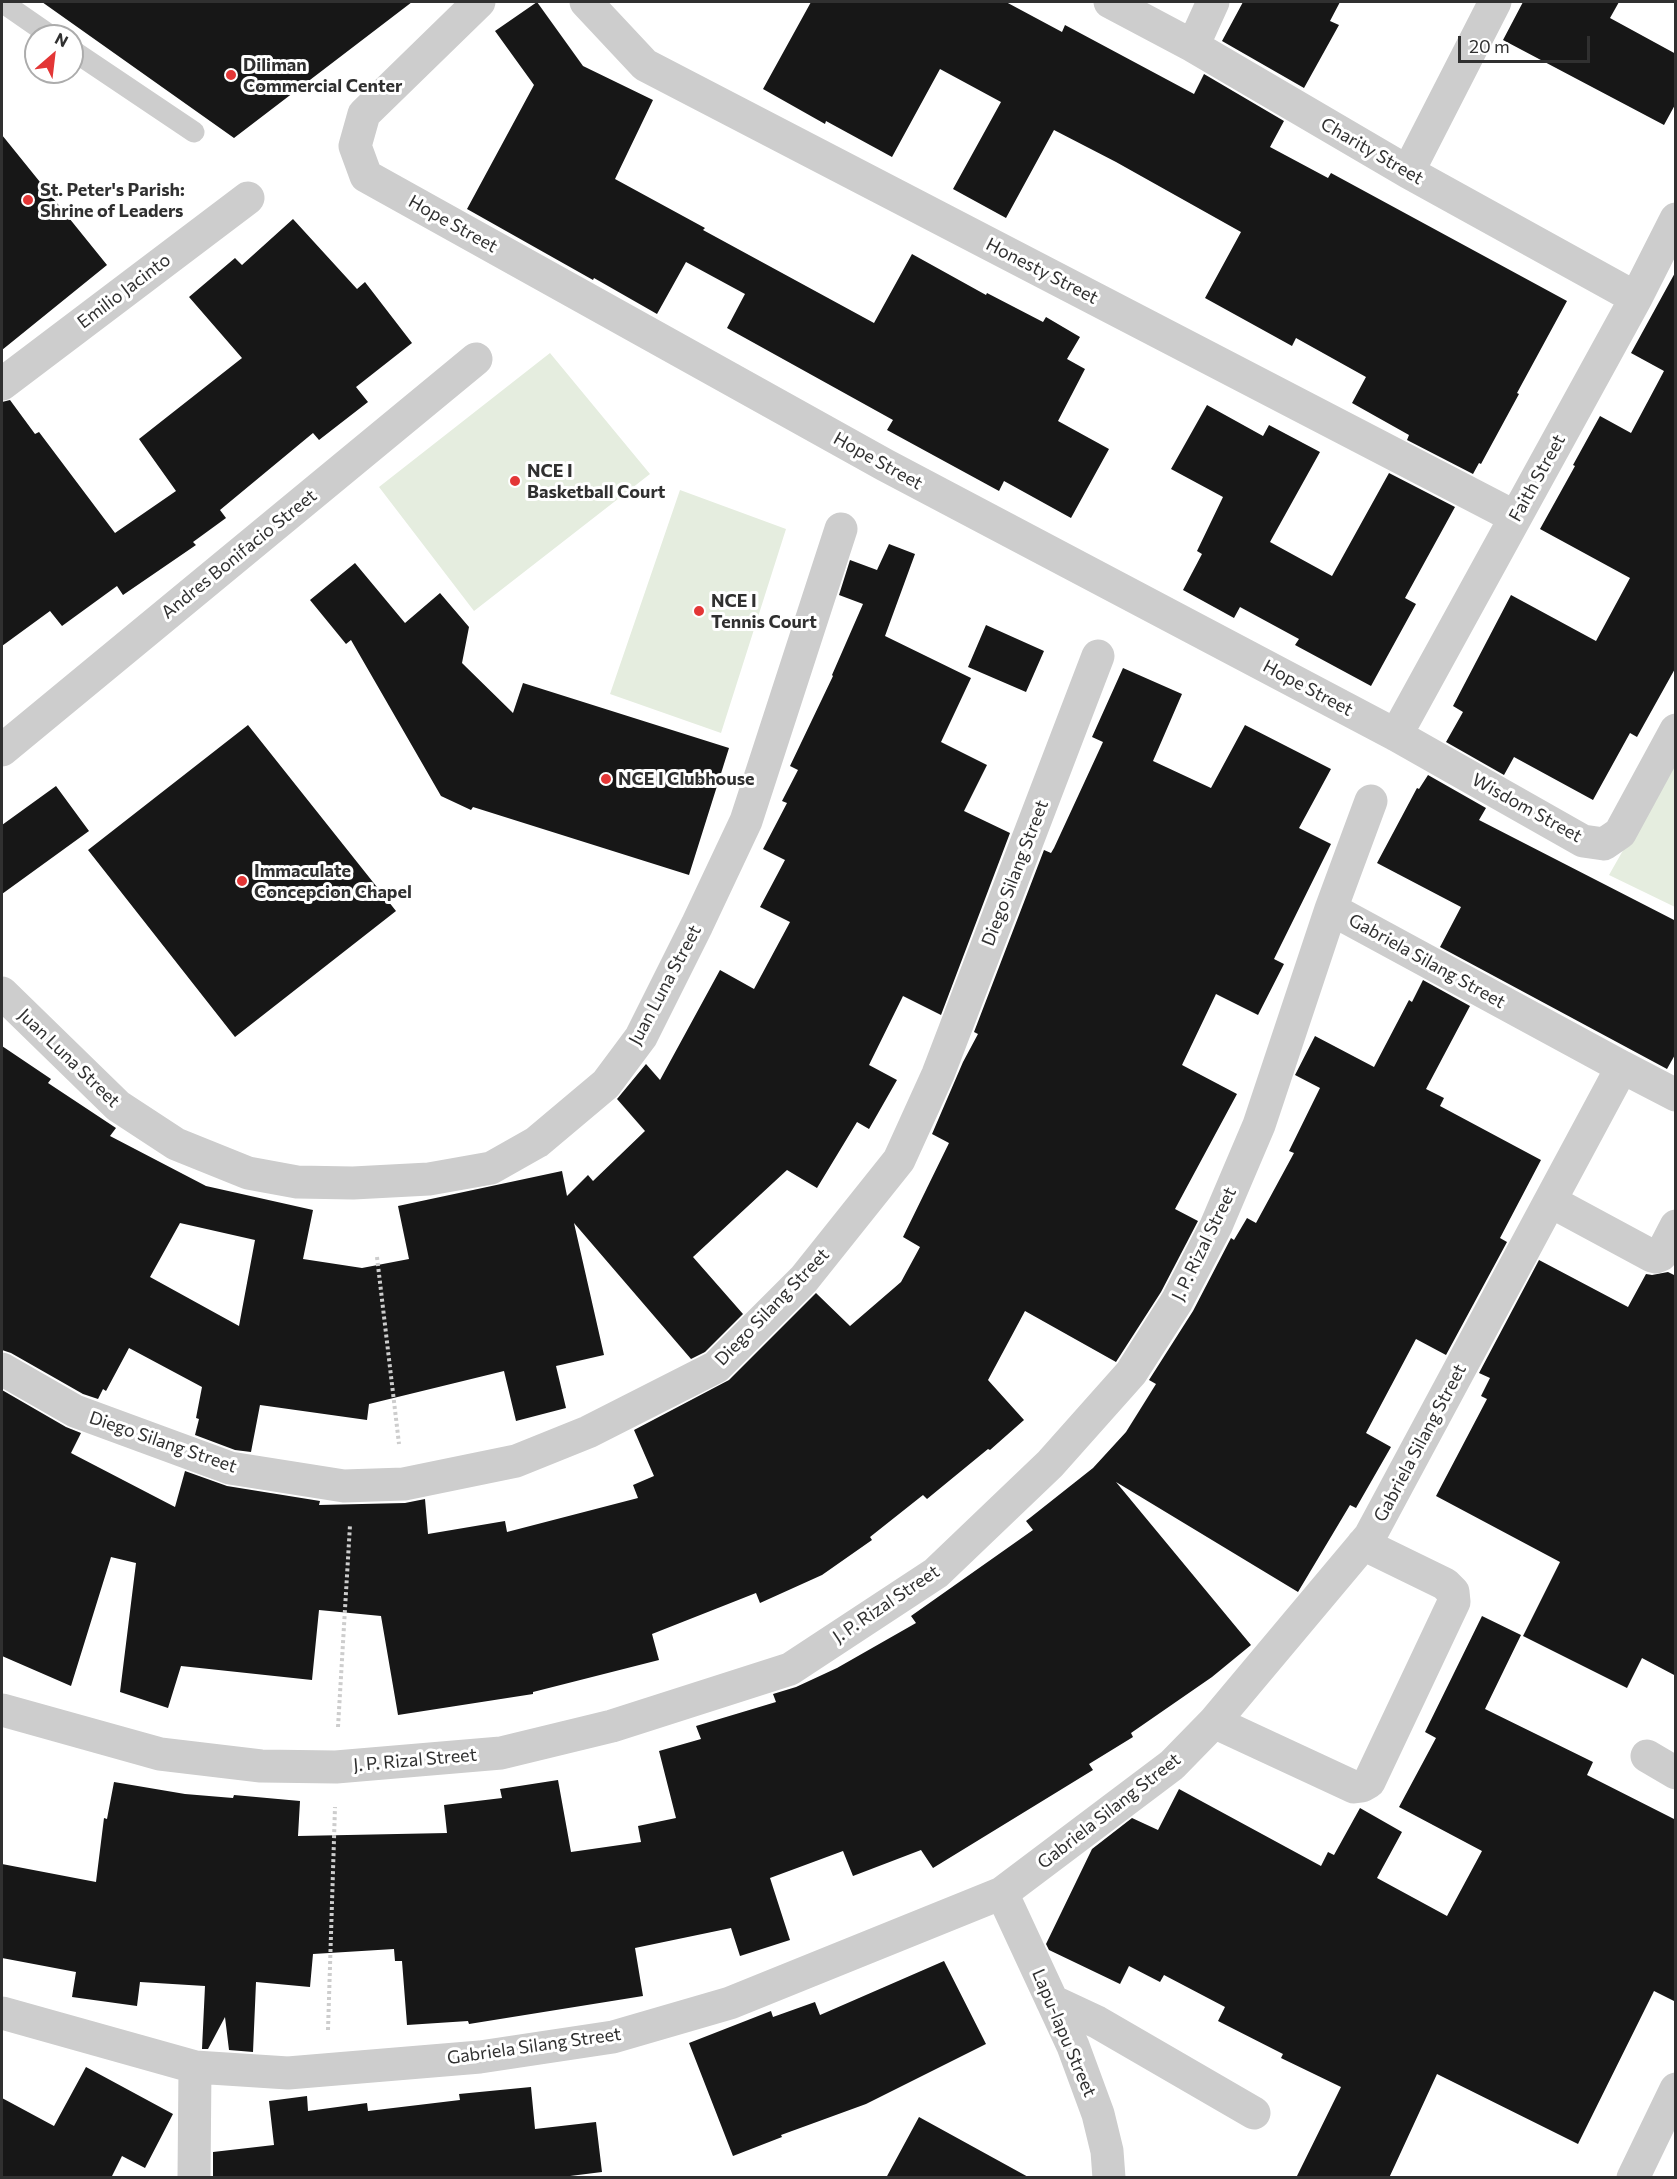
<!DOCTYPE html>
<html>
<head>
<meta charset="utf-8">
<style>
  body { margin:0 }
  #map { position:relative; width:1677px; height:2179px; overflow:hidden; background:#fff; font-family:Commissioner,sans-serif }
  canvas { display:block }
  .frame { position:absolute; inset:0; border:3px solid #303030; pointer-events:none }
  .north { position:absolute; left:24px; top:24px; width:60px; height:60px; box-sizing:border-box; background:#fff; border:2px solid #acacac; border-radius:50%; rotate:28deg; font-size:16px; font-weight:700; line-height:24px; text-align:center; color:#303030 }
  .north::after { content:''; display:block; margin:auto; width:21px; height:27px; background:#e33636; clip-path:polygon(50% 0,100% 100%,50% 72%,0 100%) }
  .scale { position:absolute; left:1458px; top:36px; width:132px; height:27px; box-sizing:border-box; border:3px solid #303030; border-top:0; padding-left:8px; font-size:18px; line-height:21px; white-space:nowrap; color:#303030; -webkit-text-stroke:4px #fff; paint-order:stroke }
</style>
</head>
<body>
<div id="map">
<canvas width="1677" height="2179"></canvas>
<div class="frame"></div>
<div class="north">N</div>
<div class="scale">20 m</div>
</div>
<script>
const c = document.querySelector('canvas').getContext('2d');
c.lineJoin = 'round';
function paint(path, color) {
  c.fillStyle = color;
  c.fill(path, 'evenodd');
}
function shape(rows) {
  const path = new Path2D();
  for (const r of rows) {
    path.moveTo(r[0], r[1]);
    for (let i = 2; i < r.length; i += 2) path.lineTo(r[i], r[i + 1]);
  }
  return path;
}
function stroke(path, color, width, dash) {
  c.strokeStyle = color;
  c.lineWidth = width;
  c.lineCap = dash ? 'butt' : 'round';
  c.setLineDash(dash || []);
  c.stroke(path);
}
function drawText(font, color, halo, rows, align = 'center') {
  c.font = font + ' Commissioner,sans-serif';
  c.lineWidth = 6;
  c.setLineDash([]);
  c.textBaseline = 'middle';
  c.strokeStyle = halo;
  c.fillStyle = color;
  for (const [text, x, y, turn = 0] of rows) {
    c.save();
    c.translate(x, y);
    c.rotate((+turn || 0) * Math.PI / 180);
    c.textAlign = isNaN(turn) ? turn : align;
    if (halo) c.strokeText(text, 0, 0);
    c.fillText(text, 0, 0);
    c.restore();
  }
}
const green = shape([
  [550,353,650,474,474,611,379,487],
  [680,490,786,529,721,733,610,694],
  [1675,759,1675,907,1609,875]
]);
const building = shape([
  [42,2,412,2,234,138],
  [537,2,583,66,653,100,615,179,705,228,703,230,874,323,912,254,986,295,987,293,1043,322,1046,317,1080,337,1067,359,1085,369,1058,421,1109,449,1071,518,1004,481,999,491,887,430,893,420,727,328,745,294,686,262,657,314,594,278,593,280,467,209,534,85,495,31],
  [811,2,1006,2,1062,32,1065,25,1194,94,1204,74,1284,121,1270,147,1328,178,1331,173,1567,301,1517,393,1519,394,1481,464,1479,463,1473,474,1407,440,1409,435,1352,403,1366,377,1296,338,1292,346,1205,298,1241,232,1116,162,1054,130,1006,218,953,189,1001,102,940,69,892,157,826,121,825,124,763,89],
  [1243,2,1340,2,1330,21,1339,25,1304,88,1222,41],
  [1523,2,1619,2,1610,18,1676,54,1676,103,1664,125,1503,40],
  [2,135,107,265,2,350],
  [293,219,357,289,365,282,412,343,356,387,368,402,319,440,313,433,220,510,226,518,193,542,196,545,123,595,117,586,62,626,50,611,2,646,2,402,10,400,35,434,39,432,115,533,176,491,139,439,242,358,189,297,235,258,242,265],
  [1676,271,1676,667,1637,737,1630,733,1593,800,1514,757,1504,775,1446,742,1463,712,1453,706,1511,595,1596,641,1630,578,1540,529,1575,466,1573,465,1600,416,1631,433,1664,371,1631,353],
  [1207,405,1263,436,1269,425,1320,452,1270,542,1332,576,1389,473,1455,507,1405,598,1416,604,1371,686,1295,645,1299,639,1240,607,1234,618,1183,590,1202,554,1197,551,1223,497,1171,469],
  [889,544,915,554,885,636,971,678,941,742,987,765,964,811,1010,833,941,1015,903,996,869,1065,897,1080,869,1129,857,1122,817,1188,787,1170,693,1257,743,1314,705,1352,691,1359,574,1223,604,1355,556,1366,566,1408,516,1421,504,1371,369,1404,367,1420,260,1405,251,1452,235,1450,195,1435,199,1419,196,1418,202,1387,129,1348,106,1391,103,1389,98,1399,83,1394,11,1353,2,1350,2,1046,51,1079,48,1083,116,1128,110,1136,206,1186,313,1210,303,1259,362,1268,409,1259,398,1206,562,1171,567,1196,588,1175,593,1181,645,1131,617,1099,646,1064,660,1080,720,970,754,989,790,922,760,907,785,860,763,849,787,803,782,801,798,770,790,766,833,676,832,675,863,604,839,595,850,560,877,570],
  [180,1223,255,1240,239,1326,150,1277],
  [355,563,405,623,440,593,469,627,462,663,513,713,523,683,729,748,689,875,473,807,471,810,441,796,351,640,346,644,310,600],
  [986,625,1044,651,1026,692,968,667],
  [1123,668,1182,694,1153,761,1211,788,1245,725,1331,769,1299,828,1331,844,1274,959,1284,964,1258,1015,1216,994,1182,1065,1237,1094,1175,1209,1198,1221,1161,1292,1116,1362,1025,1311,988,1380,1024,1420,990,1450,988,1449,927,1499,923,1495,870,1537,872,1540,822,1575,760,1603,756,1593,652,1634,659,1660,533,1692,533,1694,398,1715,381,1616,319,1610,312,1680,181,1666,168,1708,120,1692,136,1563,111,1557,71,1686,2,1656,2,1390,66,1427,81,1433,71,1453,175,1507,185,1471,227,1486,320,1501,319,1505,405,1503,425,1499,428,1534,505,1521,507,1532,638,1498,633,1485,654,1476,634,1430,729,1380,816,1293,850,1326,901,1282,920,1247,903,1237,949,1143,932,1134,963,1062,978,1034,974,1032,1044,850,1051,853,1054,848,1103,742,1092,737],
  [248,725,396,911,235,1037,88,850],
  [1428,775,1486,808,1479,820,1676,921,1676,1053,1667,1069,1440,947,1461,907,1377,863,1417,788,1419,789],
  [56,786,89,831,2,894,2,825],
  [1423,980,1470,1006,1426,1089,1444,1098,1440,1106,1541,1160,1500,1238,1507,1242,1446,1355,1416,1339,1366,1433,1391,1447,1356,1508,1350,1505,1298,1592,1116,1482,1251,1645,1212,1677,1131,1733,1133,1737,1089,1764,1093,1770,933,1868,921,1850,853,1876,843,1851,770,1878,790,1940,740,1956,731,1928,635,1948,643,1996,469,2024,468,2021,407,2025,402,1961,395,1961,394,1949,313,1954,310,1987,256,1982,253,2052,229,2050,225,2017,208,2049,202,2049,205,1986,140,1982,137,2006,72,1997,76,1972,2,1958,2,1864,96,1882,104,1818,107,1819,114,1782,185,1794,233,1798,234,1795,300,1801,298,1836,447,1833,444,1805,502,1798,500,1789,558,1780,571,1852,641,1842,638,1826,676,1818,659,1751,701,1739,696,1726,776,1702,773,1694,796,1687,837,1668,916,1623,911,1616,1033,1530,1026,1521,1093,1468,1126,1432,1156,1384,1149,1380,1193,1311,1231,1238,1234,1240,1247,1218,1256,1223,1294,1153,1289,1151,1320,1088,1295,1075,1315,1036,1374,1067,1409,1000,1412,1002],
  [1539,1260,1628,1307,1646,1274,1652,1275,1668,1272,1676,1276,1676,1676,1642,1658,1627,1688,1523,1636,1560,1562,1436,1496,1487,1399,1481,1396,1490,1378,1479,1373],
  [1482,1616,1521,1635,1485,1709,1593,1762,1587,1775,1676,1820,1676,2002,1654,1991,1578,2144,1437,2074,1389,2178,1296,2178,1341,2087,1281,2058,1283,2054,1218,2021,1225,2007,1164,1975,1160,1982,1129,1966,1120,1984,1049,1950,1046,1944,1092,1849,1132,1818,1158,1830,1179,1789,1321,1866,1328,1852,1334,1855,1360,1808,1402,1832,1377,1878,1447,1916,1482,1851,1399,1807,1436,1738,1425,1732],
  [944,1961,986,2044,866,2104,781,2135,782,2137,733,2156,689,2043,771,2011,773,2017,815,2002,820,2015],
  [86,2067,173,2114,145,2168,122,2156,111,2178,2,2178,2,2098,54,2126],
  [531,2087,535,2129,596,2122,602,2172,554,2178,213,2178,213,2152,274,2145,269,2101,307,2096,308,2111,367,2103,368,2111,460,2100,459,2094],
  [919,2117,1030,2178,886,2178]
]);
const path = shape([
  [377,1257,399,1444],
  [338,1727,350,1525],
  [328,2030,335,1807]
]);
const lane = shape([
  [2,2,51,36],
  [72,50,194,132]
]);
const street = shape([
  [479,2,364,114,355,146,366,176,885,465,1396,735,1583,841,1604,844,1620,833,1676,730],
  [586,2,645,65,1515,517],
  [1110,2,1193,46,1408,172,1636,298],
  [1193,46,1213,2],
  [1408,172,1495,2],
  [2,384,248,198],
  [1396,735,1636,298,1676,219],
  [2,750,476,359],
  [2,993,118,1106,176,1144,248,1173,297,1182,353,1183,429,1179,491,1168,537,1142,606,1084,641,1037,697,925,746,821,841,529],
  [1622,1067,1676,1095],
  [1550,1201,1652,1256,1656,1257,1661,1255,1676,1226],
  [2,1369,75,1411,230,1468,344,1486,404,1484,516,1461,588,1432,716,1367,804,1279,899,1160,938,1074,1098,656],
  [2,1710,160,1754,261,1766,336,1767,501,1753,612,1726,790,1669,936,1573,1050,1464,1131,1373,1177,1301,1216,1226,1259,1125,1331,909,1371,801],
  [1214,1722,1354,1787,1362,1786,1369,1782,1454,1602,1453,1592,1445,1584,1363,1544],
  [1647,1756,1676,1773],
  [1002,1893,1073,2046,1098,2114,1107,2151,1109,2178],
  [1052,2001,1097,2022,1254,2113],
  [2,2013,195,2067,288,2073,480,2057,613,2037,730,2003,1002,1893,1172,1765,1214,1722,1370,1536,1622,1067,1331,909],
  [194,2178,195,2067],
  [1633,2178,1676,2089]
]);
const markers = [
  [231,75,6,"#e33636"],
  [28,200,6,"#e33636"],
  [515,481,6,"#e33636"],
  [699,611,6,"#e33636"],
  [606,779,6,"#e33636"],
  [242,881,6,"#e33636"]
];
const poiNames = [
  ["Diliman",243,65],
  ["Commercial Center",243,86],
  ["St. Peter's Parish:",40,190],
  ["Shrine of Leaders",40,211],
  ["NCE I",527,471],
  ["Basketball Court",527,492],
  ["NCE I",711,601],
  ["Tennis Court",711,622],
  ["NCE I Clubhouse",618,779],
  ["Immaculate",254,871],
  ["Concepcion Chapel",254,892]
];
const streetNames = [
  ["Charity Street",1372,151,30],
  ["Hope Street",453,224,29],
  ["Honesty Street",1042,271,27],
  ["Emilio Jacinto",124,291,-37],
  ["Hope Street",878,461,29],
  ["Faith Street",1537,478,-61],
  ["Andres Bonifacio Street",239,554,-39],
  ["Hope Street",1308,688,28],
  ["Wisdom Street",1527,808,29],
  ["Diego Silang Street",1015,873,-69],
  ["Gabriela Silang Street",1427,961,29],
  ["Juan Luna Street",665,985,-62],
  ["Juan Luna Street",69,1058,44],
  ["J. P. Rizal Street",1204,1244,-64],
  ["Diego Silang Street",772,1307,-46],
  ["Diego Silang Street",163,1442,19],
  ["Gabriela Silang Street",1420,1443,-62],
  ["J. P. Rizal Street",886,1604,-34],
  ["J. P. Rizal Street",415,1760,-5],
  ["Gabriela Silang Street",1109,1811,-38],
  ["Lapu-lapu Street",1064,2033,67],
  ["Gabriela Silang Street",534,2046,-8]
];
paint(green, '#e5eddf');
paint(building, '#171717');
stroke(path, '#cdcdcd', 4, [3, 3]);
stroke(lane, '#cdcdcd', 21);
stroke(street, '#cdcdcd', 33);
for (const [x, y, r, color] of markers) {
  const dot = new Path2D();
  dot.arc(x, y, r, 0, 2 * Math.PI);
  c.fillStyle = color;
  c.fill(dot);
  stroke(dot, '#fff', 2);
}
drawText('bold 18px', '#303030', '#fff', poiNames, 'left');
drawText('18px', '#303030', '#fff', streetNames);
</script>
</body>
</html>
